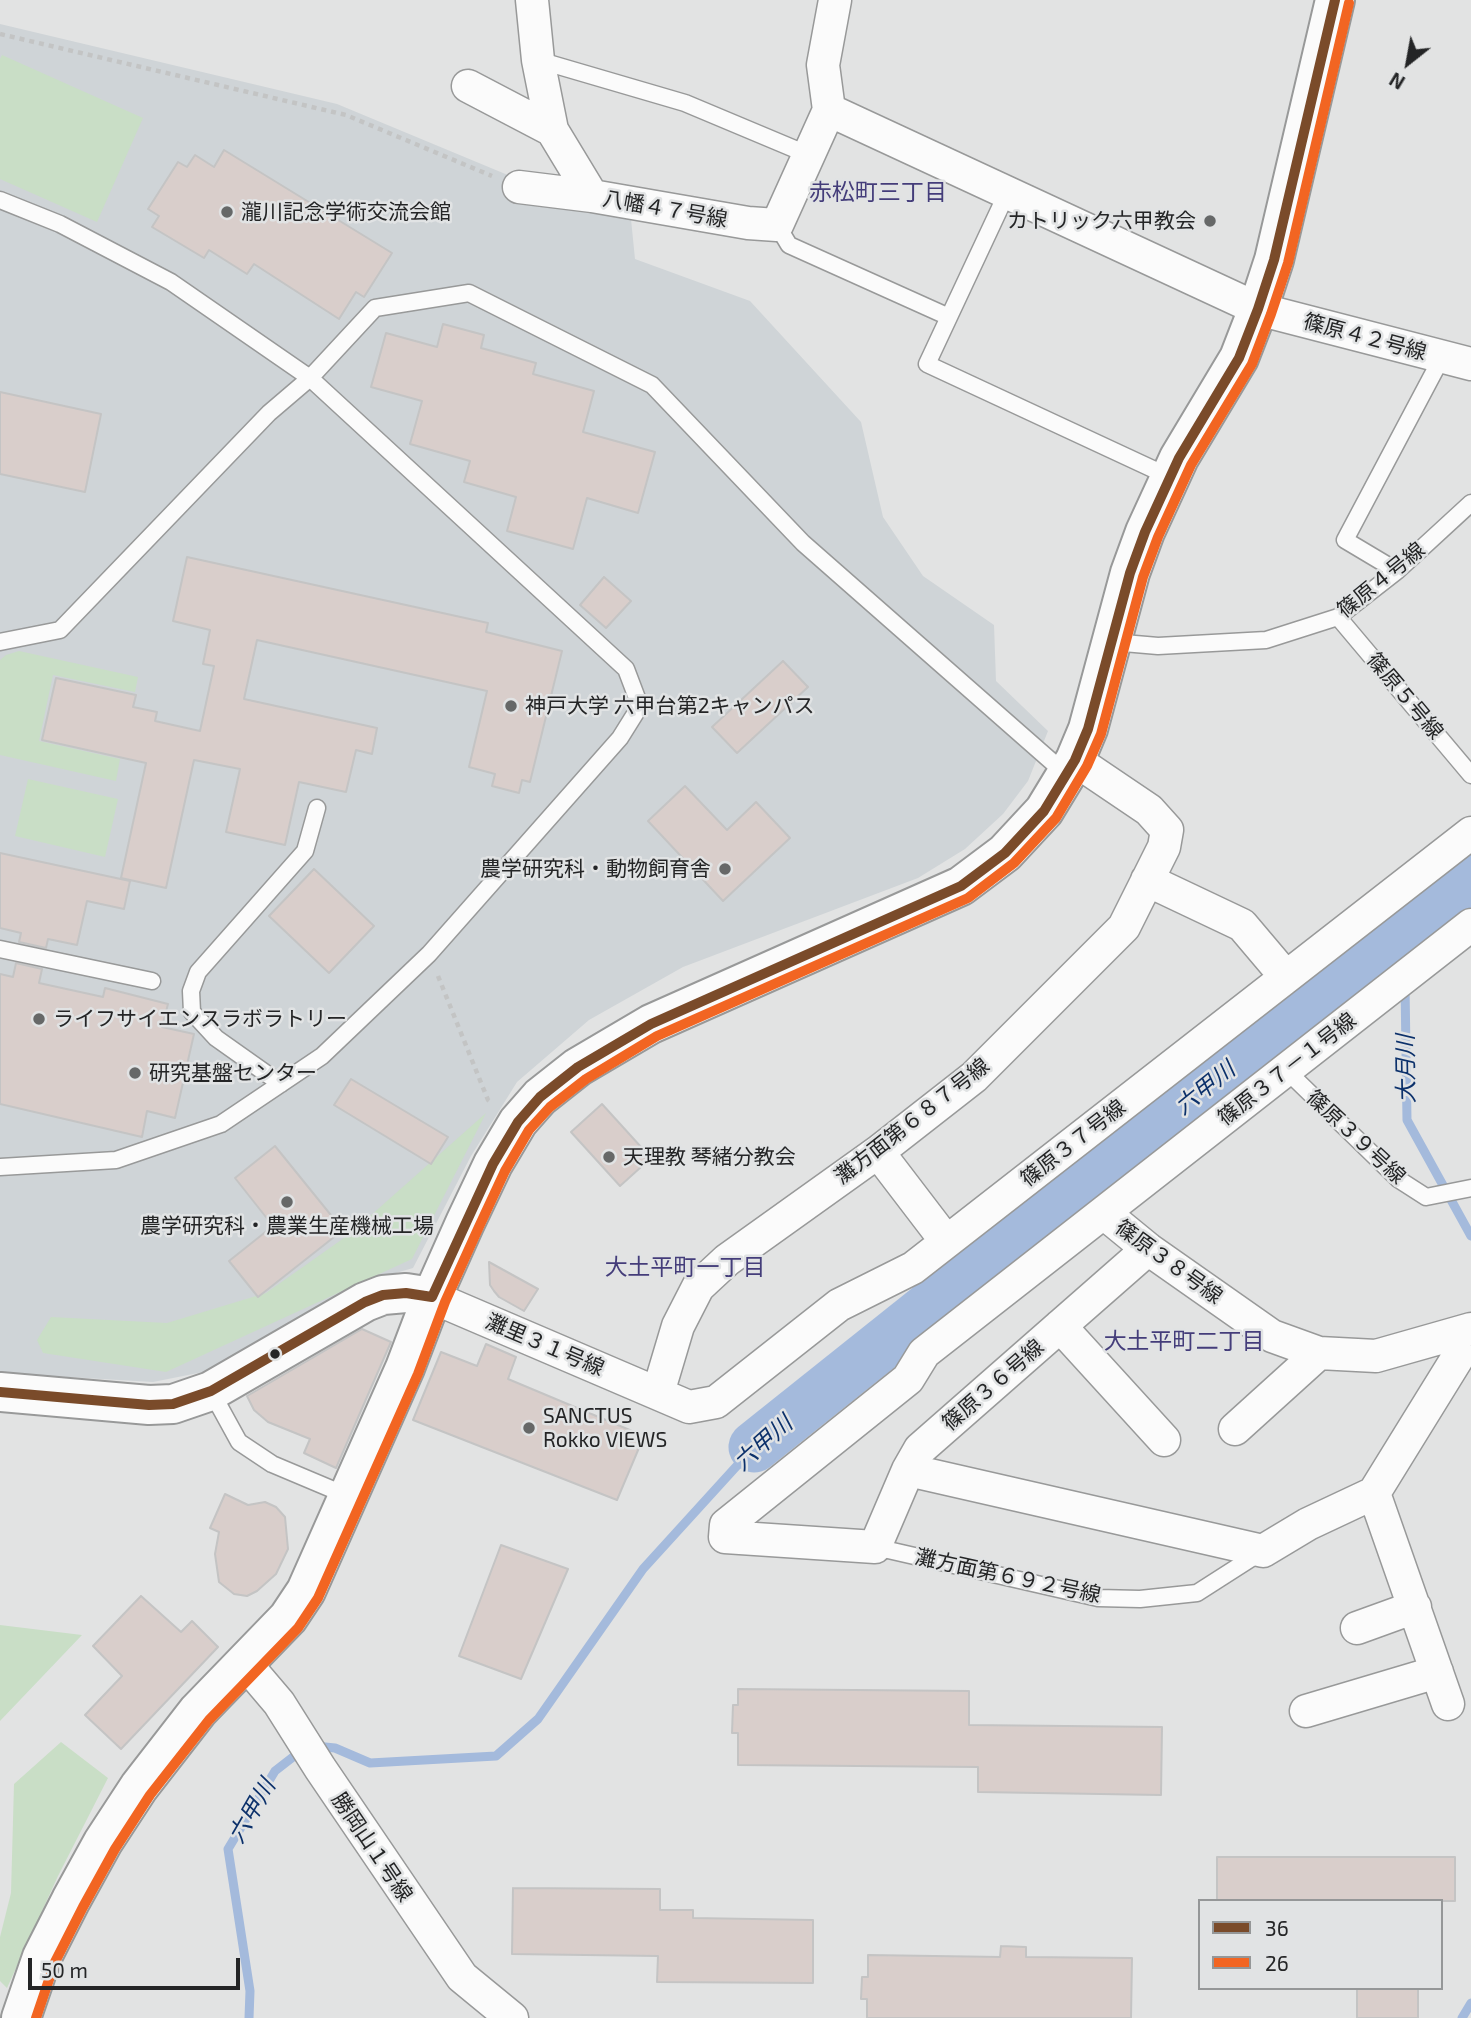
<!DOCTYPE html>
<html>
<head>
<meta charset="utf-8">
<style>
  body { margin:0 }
  #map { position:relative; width:1471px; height:2018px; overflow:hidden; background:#e2e3e3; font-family:"Exo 2",sans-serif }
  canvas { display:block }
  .legend { position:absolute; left:1198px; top:1899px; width:245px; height:91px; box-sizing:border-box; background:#e1e3e4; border:2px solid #959798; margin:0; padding:9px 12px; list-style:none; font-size:21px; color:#242526 }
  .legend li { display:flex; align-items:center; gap:14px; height:35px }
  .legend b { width:35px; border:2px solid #959798 }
  .north { position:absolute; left:1373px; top:28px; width:70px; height:70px; -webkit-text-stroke:5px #e1e3e4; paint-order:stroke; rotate:211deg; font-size:19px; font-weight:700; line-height:28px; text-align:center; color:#242526 }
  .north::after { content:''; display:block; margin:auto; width:24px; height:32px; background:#242526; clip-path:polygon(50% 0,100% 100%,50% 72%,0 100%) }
  .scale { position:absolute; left:28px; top:1958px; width:212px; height:32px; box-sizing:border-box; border:4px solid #242526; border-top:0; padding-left:9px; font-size:21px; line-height:24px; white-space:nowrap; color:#242526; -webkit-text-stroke:5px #e1e3e4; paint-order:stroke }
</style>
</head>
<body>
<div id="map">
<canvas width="1471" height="2018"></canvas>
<ul class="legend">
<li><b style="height:9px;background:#7a4b2a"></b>36</li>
<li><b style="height:9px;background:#f26522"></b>26</li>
</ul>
<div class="north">N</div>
<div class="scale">50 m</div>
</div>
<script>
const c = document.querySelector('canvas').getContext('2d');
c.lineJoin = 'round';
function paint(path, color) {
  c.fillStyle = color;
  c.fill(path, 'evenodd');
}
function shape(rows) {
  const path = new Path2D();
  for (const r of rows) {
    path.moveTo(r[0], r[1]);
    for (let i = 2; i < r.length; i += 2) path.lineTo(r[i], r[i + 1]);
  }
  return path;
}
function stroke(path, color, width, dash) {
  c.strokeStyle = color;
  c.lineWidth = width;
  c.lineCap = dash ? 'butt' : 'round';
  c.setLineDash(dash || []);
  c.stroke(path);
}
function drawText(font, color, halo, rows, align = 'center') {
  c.font = font + ' "Exo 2","Noto Sans JP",sans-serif';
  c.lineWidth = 5;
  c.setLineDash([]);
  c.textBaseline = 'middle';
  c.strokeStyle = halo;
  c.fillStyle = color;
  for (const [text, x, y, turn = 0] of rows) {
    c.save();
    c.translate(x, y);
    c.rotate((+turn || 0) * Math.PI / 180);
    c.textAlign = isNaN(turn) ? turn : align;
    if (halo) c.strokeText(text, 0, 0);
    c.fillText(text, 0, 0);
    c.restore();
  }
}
const built = shape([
  [0,24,337,104,515,178,630,209,635,259,750,301,861,422,883,517,923,576,994,625,996,681,1048,731,1028,781,1003,814,965,849,918,878,683,967,589,1020,517,1082,471,1156,413,1268,354,1285,213,1370,153,1382,0,1373]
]);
const green = shape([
  [2,55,143,118,97,222,0,179,0,59],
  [19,651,138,677,135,692,53,675,39,741,120,759,116,781,0,755,0,660,6,655],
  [28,779,118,799,105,857,15,836],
  [486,1113,412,1259,166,1372,43,1353,37,1340,51,1317,167,1323,266,1293,351,1233],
  [0,1625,82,1635,0,1721],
  [61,1742,108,1778,58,1876,7,1988,0,1981,0,1937,11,1893,14,1784]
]);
const stream = shape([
  [1404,927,1405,968],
  [1405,985,1407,1120,1471,1236],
  [315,1746,335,1748,370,1763,496,1756,538,1719,643,1569,754,1447],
  [249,2018,250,1991,228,1849,275,1771,302,1750],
  [1462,2018,1471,2003]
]);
const river = shape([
  [754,1447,1471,875]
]);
const building = shape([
  [224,150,392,253,364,297,356,292,339,319,254,264,247,274,209,250,204,258,152,227,159,216,148,209,178,162,187,167,195,155,214,167,224,150],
  [443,324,484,335,481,348,536,363,533,374,594,391,583,432,655,452,638,513,587,498,573,549,507,531,516,497,464,482,470,461,410,444,422,401,371,387,386,333,437,347,443,324],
  [0,392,101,414,85,492,0,474,0,392],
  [187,557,488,623,486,632,562,651,530,782,522,780,519,793,492,786,495,774,469,767,487,691,257,640,244,699,377,728,372,754,356,750,346,792,299,782,285,845,226,832,240,769,194,760,166,888,121,878,146,763,42,740,56,678,136,695,133,707,157,712,155,721,200,731,214,666,203,664,210,630,173,621,187,557],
  [604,577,631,601,606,628,580,605,604,577],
  [783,661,808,687,737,753,712,727,783,661],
  [685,786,727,830,756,802,790,838,723,901,648,821,685,786],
  [0,853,130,881,124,909,87,901,77,945,48,939,46,948,19,942,21,933,0,928,0,853],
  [314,869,374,926,329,973,269,916,314,869],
  [16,963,42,969,39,983,103,997,105,988,168,1004,162,1027,194,1034,175,1118,147,1111,142,1137,0,1104,0,974,13,977,16,963],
  [351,1079,448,1137,431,1164,334,1105,351,1079],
  [602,1104,651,1158,620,1186,571,1132,602,1104],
  [275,1146,343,1230,258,1297,229,1261,273,1226,235,1178,275,1146],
  [489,1262,538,1289,524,1311,499,1297,494,1291,490,1285,489,1262],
  [362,1329,391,1342,336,1468,304,1453,310,1439,268,1422,254,1410,247,1396,362,1329],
  [486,1344,516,1357,508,1379,644,1436,617,1500,413,1420,441,1352,477,1366,486,1344],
  [225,1494,248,1505,265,1502,276,1507,285,1517,288,1549,276,1574,257,1591,247,1596,234,1594,219,1582,215,1554,219,1532,210,1528,225,1494],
  [501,1545,568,1569,521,1679,459,1656,501,1545],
  [141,1596,181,1632,192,1621,218,1647,121,1749,85,1715,122,1676,93,1646,141,1596],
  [738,1689,969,1691,969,1725,1162,1727,1161,1795,978,1792,978,1767,738,1765,738,1733,732,1733,733,1705,738,1705,738,1689],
  [1217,1857,1455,1857,1455,1901,1217,1901,1217,1857],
  [513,1888,660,1889,660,1910,693,1910,693,1918,813,1920,813,1983,657,1982,658,1956,512,1954,513,1888],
  [1001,1946,1026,1947,1026,1957,1132,1958,1131,2018,867,2018,867,1999,861,1999,862,1977,868,1977,868,1955,1000,1957,1001,1946],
  [1357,1988,1418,1988,1418,2018,1357,2018,1357,1988]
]);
const path = shape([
  [0,34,346,115,492,176],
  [438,976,488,1100,492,1103]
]);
const service = shape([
  [538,60,685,103,809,155],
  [1007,193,927,364,1170,477],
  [0,200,60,224,171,282,310,378,626,669,640,706,620,738,429,954,322,1056,221,1124,116,1160,0,1167],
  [777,225,789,245,949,317],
  [1397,571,1345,540,1442,357],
  [1338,617,1471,775],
  [0,642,60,630,269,413,310,378,375,308,469,293,652,385,803,543,1067,775],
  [1112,642,1158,646,1266,640,1338,617,1397,571,1471,503],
  [0,949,152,981],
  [1286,1070,1398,1179,1426,1197,1471,1188],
  [281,1084,216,1038,192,1012,191,991,198,972,305,851,317,808],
  [211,1391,239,1442,272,1464,348,1496],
  [875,1547,1098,1598,1140,1599,1197,1593,1261,1552]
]);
const minor = shape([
  [532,0,538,60,552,130,592,196,748,223,777,225,829,110],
  [835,0,823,65,829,110,1258,309,1471,364],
  [468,86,552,130],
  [519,187,592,196],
  [1147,880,1242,925,1286,977],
  [878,1152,946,1241],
  [1104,1213,1148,1249,1272,1336,1319,1353,1376,1356,1471,1329],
  [1148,1249,920,1449,908,1470,875,1547,725,1537,726,1525,908,1379,924,1353,1471,925],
  [432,1297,689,1407,716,1402,839,1305,913,1268,1471,833],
  [1060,1326,1164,1440],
  [658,1393,678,1326,698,1287,727,1260,878,1152,974,1077,1124,927,1164,847,1167,830,1149,810,1075,760],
  [1235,1429,1319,1353],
  [908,1470,1263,1551,1308,1524,1374,1493,1471,1336],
  [1374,1493,1448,1704],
  [1357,1628,1415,1607],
  [245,1663,279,1703,320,1768,462,1977,512,2018],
  [1306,1711,1437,1672]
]);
const tertiary = shape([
  [0,1392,149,1405,173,1404,211,1391,365,1302,383,1295,406,1293,432,1297]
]);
const primary = shape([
  [21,2018,42,1957,71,1900,103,1842,139,1787,198,1711,288,1618,306,1591,405,1368,432,1297,465,1223,493,1164,518,1122,540,1097,578,1067,651,1024,961,886,1005,853,1044,811,1075,760,1088,729,1130,573,1145,532,1179,458,1239,358,1258,309,1274,260,1335,0]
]);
const bus1 = shape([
  [432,1297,493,1164,518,1122,540,1097,578,1067,651,1024,961,886,1005,853,1044,811,1075,760,1088,729,1130,573,1145,532,1179,458,1239,358,1258,309,1274,260,1335,0],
  [0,1392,149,1405,173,1404,211,1391,365,1302,383,1295,406,1293,432,1297]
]);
const bus2 = shape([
  [36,2018,55,1962,83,1907,115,1849,150,1795,209,1720,298,1628,318,1598,418,1374,445,1302,478,1229,505,1171,529,1130,550,1107,586,1079,657,1036,968,898,1014,863,1056,818,1087,766,1101,734,1143,577,1158,537,1191,465,1252,364,1271,314,1288,263,1349,3]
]);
const markers = [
  [227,212,7,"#666868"],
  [1210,221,7,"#666868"],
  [511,706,7,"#666868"],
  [725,869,7,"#666868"],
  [39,1019,7,"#666868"],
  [135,1073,7,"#666868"],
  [609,1157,7,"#666868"],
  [287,1202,7,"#666868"],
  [275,1354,6,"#242526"],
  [529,1428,7,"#666868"]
];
const streetNames = [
  ["八幡４７号線",665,209,10],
  ["篠原４２号線",1365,337,15],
  ["篠原４号線",1381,580,-39],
  ["篠原５号線",1405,696,50],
  ["篠原３７－１号線",1287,1069,-38],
  ["灘方面第６８７号線",912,1121,-38],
  ["篠原３９号線",1356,1137,43],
  ["篠原３７号線",1073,1143,-38],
  ["篠原３８号線",1169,1262,36],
  ["灘里３１号線",545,1345,23],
  ["篠原３６号線",993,1385,-41],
  ["灘方面第６９２号線",1008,1576,12],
  ["勝岡山１号線",372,1847,56]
];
const poiNames = [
  ["瀧川記念学術交流会館",241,212],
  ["カトリック六甲教会",1196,221,"right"],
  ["神戸大学 六甲台第2キャンパス",525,706],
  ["農学研究科・動物飼育舎",711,869,"right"],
  ["ライフサイエンスラボラトリー",53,1019],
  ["研究基盤センター",149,1073],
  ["天理教 琴緒分教会",623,1157],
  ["農学研究科・農業生産機械工場",287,1226,"center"],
  ["SANCTUS",543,1416],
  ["Rokko VIEWS",543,1440]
];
const neighbourhoodNames = [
  ["赤松町三丁目",878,192],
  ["大土平町一丁目",685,1267],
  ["大土平町二丁目",1184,1341]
];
const waterNames = [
  ["大月川",1406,1069,-91],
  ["六甲川",1205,1088,-39],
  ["六甲川",763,1443,-42],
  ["六甲川",252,1811,-60]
];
paint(built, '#cfd4d7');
paint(green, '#c9dec6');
stroke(stream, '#a4badc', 9);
stroke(river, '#a4badc', 51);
paint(building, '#d9cecb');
stroke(building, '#c4c4c4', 2);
stroke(service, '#989999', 19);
stroke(minor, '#989999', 35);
stroke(tertiary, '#989999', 42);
stroke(primary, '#989999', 42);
stroke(path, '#c3c4c4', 4.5, [5, 5]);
stroke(service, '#fbfbfb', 16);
stroke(minor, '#fbfbfb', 32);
stroke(tertiary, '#fbfbfb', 38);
stroke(primary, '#fbfbfb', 38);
stroke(bus1, '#7a4b2a', 10);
stroke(bus2, '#f26522', 10);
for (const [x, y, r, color] of markers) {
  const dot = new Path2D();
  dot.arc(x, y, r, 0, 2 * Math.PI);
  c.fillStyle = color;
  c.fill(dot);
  stroke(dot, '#e1e3e4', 2.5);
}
drawText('21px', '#242526', '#e1e3e4', streetNames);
drawText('21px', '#242526', '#e1e3e4', poiNames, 'left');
drawText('23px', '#443d7a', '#e1e3e4', neighbourhoodNames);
drawText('italic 23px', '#0c316b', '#e1e3e4', waterNames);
</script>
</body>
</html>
